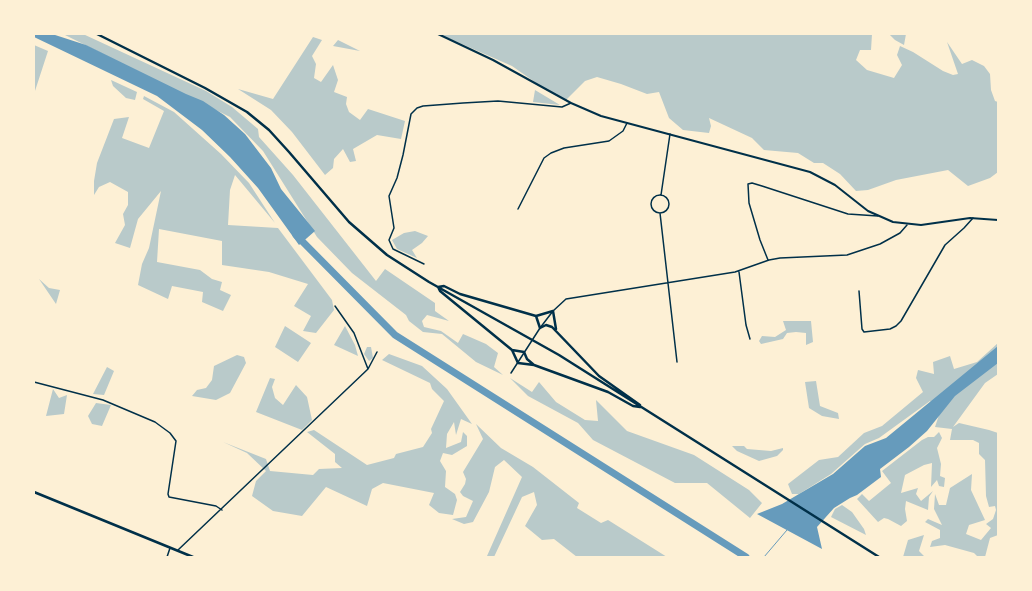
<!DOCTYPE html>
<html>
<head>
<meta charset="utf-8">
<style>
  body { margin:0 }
  #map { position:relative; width:1032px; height:591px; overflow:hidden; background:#fdf0d5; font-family:Arial,sans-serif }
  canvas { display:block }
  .frame { position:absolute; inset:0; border:35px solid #fdf0d5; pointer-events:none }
</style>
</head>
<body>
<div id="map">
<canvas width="1032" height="591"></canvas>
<div class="frame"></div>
</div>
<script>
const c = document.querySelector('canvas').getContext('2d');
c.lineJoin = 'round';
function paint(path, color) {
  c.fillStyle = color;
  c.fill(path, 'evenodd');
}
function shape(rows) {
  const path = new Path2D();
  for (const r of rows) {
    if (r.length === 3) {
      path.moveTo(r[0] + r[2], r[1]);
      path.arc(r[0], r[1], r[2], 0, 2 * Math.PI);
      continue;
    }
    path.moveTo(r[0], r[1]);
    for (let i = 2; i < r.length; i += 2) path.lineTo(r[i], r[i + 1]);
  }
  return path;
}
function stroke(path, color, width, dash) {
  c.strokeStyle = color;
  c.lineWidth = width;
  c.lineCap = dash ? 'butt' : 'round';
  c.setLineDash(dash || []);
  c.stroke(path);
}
const green = shape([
  [63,34,83,34,206,91,232,107,258,129,259,137,293,175,376,281,385,269,435,303,435,311,449,321,427,315,422,321,424,327,441,331,458,343,463,334,486,344,498,353,494,367,503,375,476,362,442,334,423,332,409,321,406,315,352,273,317,237,263,151,230,117],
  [439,34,872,34,871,50,860,50,856,60,867,70,894,78,902,65,897,55,900,46,913,52,943,71,953,75,958,74,947,42,962,64,972,60,984,66,990,74,991,90,995,101,998,102,998,172,990,178,968,186,948,170,896,180,868,190,856,191,840,174,823,163,814,163,798,153,764,150,752,138,709,118,711,126,709,133,683,130,669,118,659,92,647,94,621,84,597,77,585,81,566,100,542,87,512,66],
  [889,34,906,34,904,45,895,40],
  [313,37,322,40,312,56,316,64,314,78,321,82,333,65,338,80,334,92,347,97,346,104,349,112,360,120,368,109,405,121,401,139,377,135,353,149,356,161,350,162,343,149,334,159,333,168,325,175,292,132,271,110,238,89,273,99],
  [338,40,360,51,333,46],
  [34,45,48,51,34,94],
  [111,80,137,92,135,100,126,98,113,86],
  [535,90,560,105,533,102],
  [144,96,174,112,221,154,249,183,275,223,235,175,230,190,228,225,278,228,332,300,334,310,316,333,303,331,311,316,294,306,308,284,269,272,222,265,222,241,159,229,157,262,200,270,212,279,222,282,220,290,231,295,223,311,202,302,203,292,172,286,168,299,138,285,142,264,149,248,161,191,138,219,130,248,115,243,125,225,123,214,128,205,128,192,110,182,99,187,94,195,94,181,97,163,114,119,129,117,122,138,149,148,164,111,143,99],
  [415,231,428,236,422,243,412,250,417,258,397,249,392,240,404,233],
  [39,279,49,288,60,290,56,304],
  [783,321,811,321,813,342,806,345,806,333,796,332,787,333,783,339,761,344,759,341,762,336,775,337,786,330],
  [285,326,311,343,298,362,275,347],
  [345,326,355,345,358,356,334,345],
  [998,343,998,374,985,383,953,427,959,423,989,430,998,433,998,535,990,538,985,557,978,557,974,553,945,545,930,547,932,541,940,538,940,530,925,522,928,519,942,525,934,509,935,494,939,505,946,505,950,488,972,474,971,490,985,520,969,525,966,534,981,540,991,528,986,524,993,519,996,510,995,506,989,507,986,496,985,460,979,454,979,443,973,440,950,440,952,429,935,427,940,412,930,401,879,438,865,444,831,474,799,494,792,494,788,484,819,460,838,457,864,433,882,426,923,392,916,378,918,370,934,374,933,362,950,356,954,369,977,362],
  [367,347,371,347,373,358,369,361,364,354],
  [389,354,422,366,447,389,472,424,461,419,456,435,454,422,447,434,446,448,461,442,463,432,467,436,467,446,452,455,443,453,440,461,446,471,445,487,455,494,457,500,453,515,439,513,429,505,434,493,383,483,372,489,367,506,326,487,302,516,273,511,252,496,256,481,266,471,247,453,223,442,266,459,270,471,313,475,319,469,342,468,335,462,335,454,307,432,314,430,367,465,394,458,396,454,423,447,432,433,431,429,444,401,432,389,430,383,382,360],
  [237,355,244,357,246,363,230,393,216,400,192,396,197,390,206,388,212,380,214,366],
  [107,367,114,371,104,395,93,394],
  [270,378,275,379,272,387,275,398,283,405,296,385,307,397,312,420,302,430,256,412],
  [510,378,532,392,539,382,556,402,585,420,598,421,596,400,627,431,694,455,749,490,762,503,750,518,707,483,675,483,593,440,578,423,528,396],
  [816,381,820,406,838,413,839,419,822,416,809,408,805,382],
  [53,389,59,398,67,395,64,414,46,416],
  [96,403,111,405,102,426,92,424,88,416],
  [476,424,501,448,533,467,579,503,577,508,601,523,608,520,667,557,577,557,554,539,542,540,525,526,537,505,534,492,522,497,494,557,487,556,522,477,504,460,495,467,489,492,473,522,464,524,452,519,466,517,473,501,463,496,460,492,465,484,466,479,463,472,483,439],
  [939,432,942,438,937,448,941,464,940,476,945,478,944,487,939,486,937,480,931,487,932,463,924,465,905,475,901,493,918,488,916,494,921,501,933,491,929,497,928,510,906,501,905,509,907,521,901,526,888,519,884,518,878,522,857,499,862,494,869,501,891,483,882,471,922,440,928,437,934,437],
  [732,446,744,446,747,449,771,451,783,448,783,450,777,456,759,461,737,451],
  [842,505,852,512,864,529,866,535,831,517,835,509],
  [924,535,919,551,925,557,903,557,908,540]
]);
const water = shape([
  [34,34,52,34,86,45,186,94,203,101,224,115,245,134,271,168,281,189,315,231,299,245,258,188,230,157,202,130,157,96,57,48,34,37],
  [998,346,998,363,955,396,927,431,909,447,880,469,881,477,857,495,850,498,834,508,817,527,822,549,757,514,782,504,833,474,865,446,886,438]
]);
const stream = shape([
  [764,557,787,530]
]);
const river = shape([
  [296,235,395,335,746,557]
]);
const minor = shape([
  [661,195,670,134],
  [660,204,9],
  [518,209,544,158,551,153,564,148,609,141,623,131,627,123],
  [660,213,677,362],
  [768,260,760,240,749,203,748,184,752,183,762,186,848,214,878,216],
  [424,264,393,249,389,240,394,228,389,196,397,178,403,155,411,114,417,108,423,106,463,103,498,101,562,107,571,103],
  [739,272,746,325,750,339],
  [859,291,862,329,864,332,890,329,896,326,901,321,945,245,964,228,973,218],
  [335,306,354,333,368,369],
  [511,373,540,328,553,311,566,299,735,272,769,260,780,258,847,255,880,244,900,233,907,225],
  [34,382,103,400,155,422,170,433,176,441,168,494,169,497,216,506,222,510],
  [178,550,368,369,377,352],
  [167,557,170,548]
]);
const tertiary = shape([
  [438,34,493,60,571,103,601,116,810,172,835,185,868,211,893,222,921,225,970,218,998,220]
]);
const primary = shape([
  [34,492,193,557]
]);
const trunk = shape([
  [97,34,205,88,247,112,269,130,289,152,349,222,387,255,429,282,559,355,879,557],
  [438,287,444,286,460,294,536,316,553,311,556,329],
  [438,287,440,291,512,350,524,352,527,359,534,365],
  [536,316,540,328,546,325,552,327,599,376,640,405],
  [512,350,518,363,534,365,608,392,633,406,640,407]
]);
paint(green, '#b9caca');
paint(water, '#669bbc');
stroke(stream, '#669bbc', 1);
stroke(river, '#669bbc', 7);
stroke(minor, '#003049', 1.5);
stroke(tertiary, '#003049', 2);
stroke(primary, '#003049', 2.5);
stroke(trunk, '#003049', 2.5);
</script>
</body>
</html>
